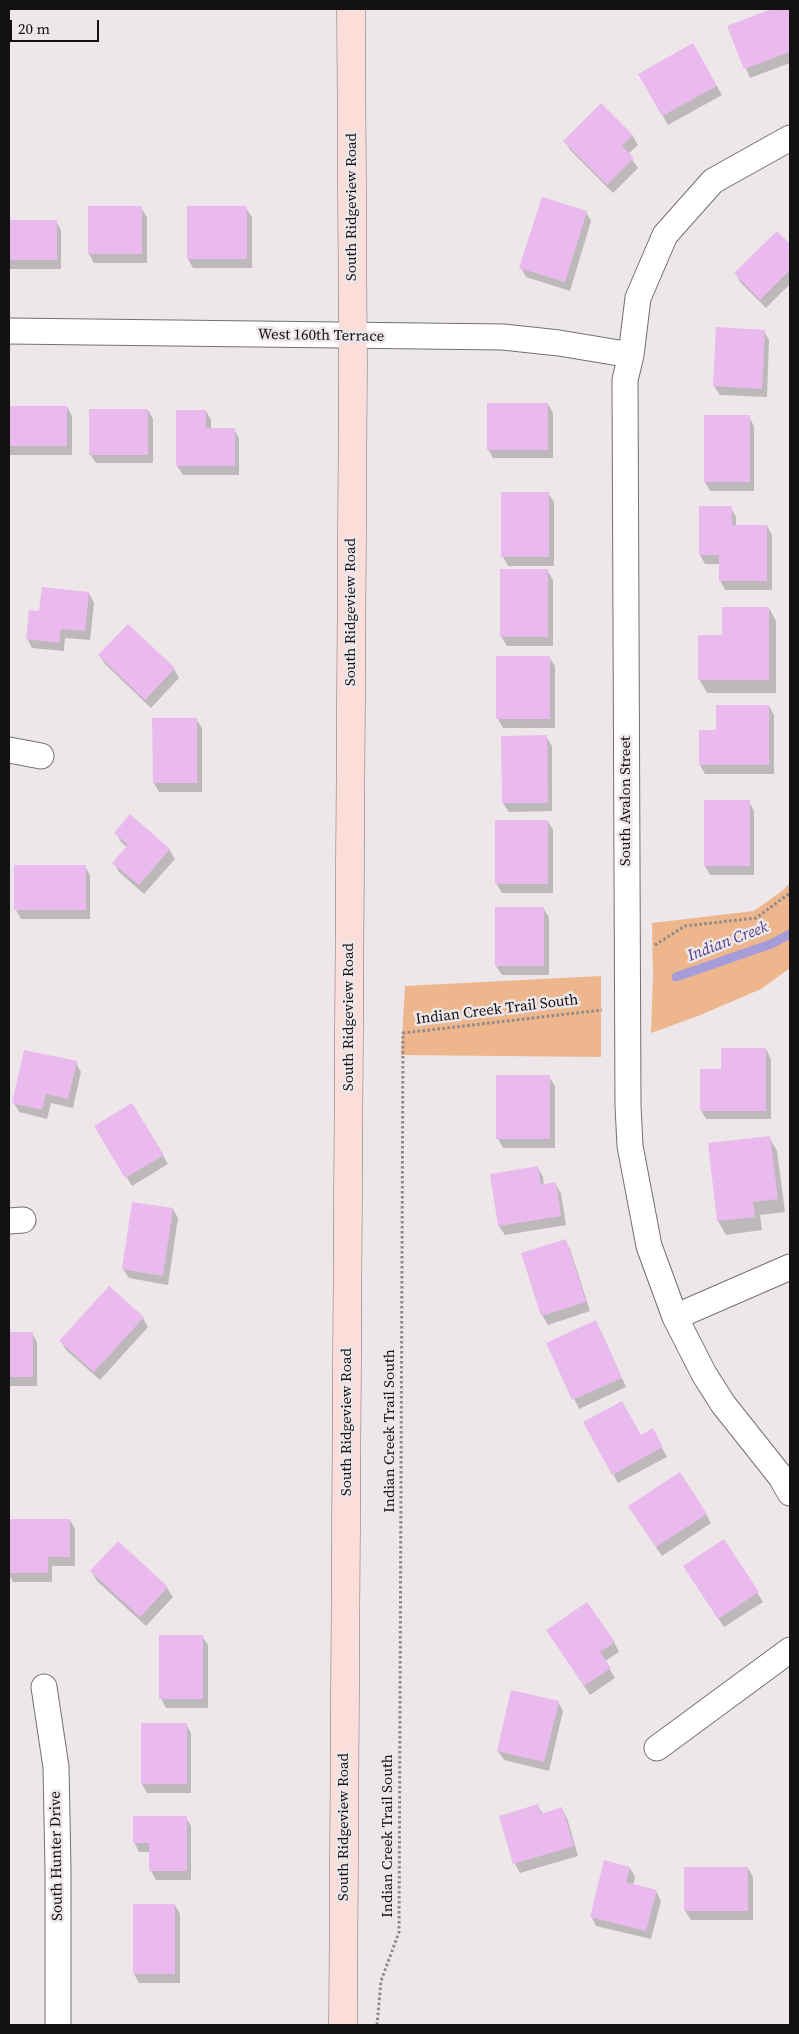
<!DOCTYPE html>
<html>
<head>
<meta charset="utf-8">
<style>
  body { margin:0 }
  #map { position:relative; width:799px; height:2034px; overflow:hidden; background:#ede7e9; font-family:"Source Serif 4",serif }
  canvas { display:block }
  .frame { position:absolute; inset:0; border:10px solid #131111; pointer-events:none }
  .scale { position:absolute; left:10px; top:20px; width:89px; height:22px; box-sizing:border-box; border:2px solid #131111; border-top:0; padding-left:6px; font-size:15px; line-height:18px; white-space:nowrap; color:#131111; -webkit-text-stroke:4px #ede7e9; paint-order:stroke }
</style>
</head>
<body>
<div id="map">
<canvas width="799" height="2034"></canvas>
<div class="frame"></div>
<div class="scale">20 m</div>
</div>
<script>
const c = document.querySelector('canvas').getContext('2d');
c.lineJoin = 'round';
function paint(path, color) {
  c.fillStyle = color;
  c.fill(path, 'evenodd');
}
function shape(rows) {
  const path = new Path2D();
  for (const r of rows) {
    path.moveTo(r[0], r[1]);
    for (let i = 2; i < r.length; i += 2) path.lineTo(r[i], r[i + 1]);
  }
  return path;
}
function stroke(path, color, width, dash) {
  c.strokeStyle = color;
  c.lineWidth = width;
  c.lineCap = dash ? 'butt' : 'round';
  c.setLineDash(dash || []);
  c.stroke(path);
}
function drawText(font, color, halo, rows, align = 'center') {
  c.font = font + ' "Source Serif 4",serif';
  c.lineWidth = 5;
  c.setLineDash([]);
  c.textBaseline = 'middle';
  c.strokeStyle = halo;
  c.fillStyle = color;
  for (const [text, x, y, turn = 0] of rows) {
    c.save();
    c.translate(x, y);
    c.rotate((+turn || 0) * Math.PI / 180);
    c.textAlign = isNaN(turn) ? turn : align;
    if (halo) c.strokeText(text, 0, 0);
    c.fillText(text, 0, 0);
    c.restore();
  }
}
const green = shape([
  [790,883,790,968,761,989,698,1016,651,1033,653,976,652,923,754,911,782,891],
  [601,976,601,1057,401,1055,405,986]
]);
const shadow = shape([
  [775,9,789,9,790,12,790,63,750,78,728,26],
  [693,45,722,95,668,125,640,74],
  [632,135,638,145,628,154,638,168,613,193,570,150,565,141],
  [141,208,147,217,147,263,94,263,89,254],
  [246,208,252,217,252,268,193,268,188,259],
  [586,212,591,221,570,291,526,277,521,268],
  [9,221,56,221,61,230,61,269,9,269],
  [777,232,790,246,790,284,766,308,741,283,736,274],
  [764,331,769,340,767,397,720,395,714,386],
  [548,404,553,413,553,458,493,458,488,449],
  [9,407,67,407,72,416,72,455,9,455],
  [148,410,153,419,153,463,96,463,90,454],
  [206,411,211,420,211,429,234,429,239,438,239,475,183,475,177,466],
  [749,417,754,426,754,491,710,491,705,482],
  [548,493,554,502,554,566,508,566,503,557],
  [731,508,736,517,736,526,767,526,772,535,772,590,725,590,720,580,720,564,705,564,700,555],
  [548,571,553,580,553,646,507,646,501,636],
  [89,593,94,603,90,640,65,638,64,651,32,648,27,638,41,613],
  [769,608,776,621,776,693,707,693,699,679],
  [99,655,174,669,179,678,151,708,105,664],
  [498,657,549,657,555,666,555,728,503,728,498,719],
  [769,706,774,715,774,774,705,774,700,765,718,731],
  [196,719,202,728,202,792,159,792,154,783],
  [546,736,552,746,552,811,509,812,503,803],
  [705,801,749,801,754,811,754,875,710,875,705,866],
  [548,821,553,830,553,893,502,893,496,883],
  [116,833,169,849,175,859,144,894,119,872,114,863,127,847,121,842],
  [16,866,85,866,90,875,90,919,21,919,16,910],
  [496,908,543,908,549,917,549,975,502,975,496,966],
  [766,1049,771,1059,771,1119,706,1119,701,1110],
  [76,1063,81,1072,73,1108,51,1103,47,1119,19,1112,14,1103],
  [549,1077,555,1086,555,1148,503,1148,498,1139],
  [132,1104,168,1164,132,1186,95,1126],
  [769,1137,777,1151,785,1212,760,1215,762,1230,726,1235,718,1221,709,1144],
  [538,1168,543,1177,544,1186,555,1184,561,1193,566,1225,505,1235,499,1226,491,1175],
  [173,1209,178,1218,168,1285,129,1278,123,1269],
  [565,1240,570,1249,590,1311,548,1325,542,1315],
  [143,1318,148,1327,100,1380,66,1350,61,1341],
  [601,1331,626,1387,579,1409,548,1343],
  [9,1333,32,1333,37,1342,37,1386,9,1386],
  [585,1423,640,1436,652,1430,667,1457,618,1483],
  [706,1514,711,1523,662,1556,635,1516],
  [9,1520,70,1520,75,1529,75,1566,52,1566,52,1582,13,1582,9,1575],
  [724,1540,763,1602,724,1627,690,1575],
  [118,1543,167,1588,173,1597,146,1626,97,1581,92,1572],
  [202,1636,208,1645,208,1708,166,1708,161,1698],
  [553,1639,614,1642,619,1652,605,1661,615,1678,590,1695],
  [558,1702,563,1711,549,1771,504,1760,498,1751],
  [186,1724,191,1733,191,1793,147,1793,142,1784],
  [537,1805,543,1814,562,1809,567,1818,578,1856,520,1873,515,1864],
  [186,1817,191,1826,191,1880,156,1880,151,1871,151,1852,139,1852,134,1842],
  [630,1868,635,1877,633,1885,656,1891,661,1901,651,1939,596,1926,591,1916],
  [748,1868,753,1877,753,1920,691,1920,685,1911],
  [175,1905,180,1914,180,1983,139,1983,134,1974]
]);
const stream = shape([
  [676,977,771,944,790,934]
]);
const building = shape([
  [772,9,789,9,790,52,744,69,727,26],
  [693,43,717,86,662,116,638,74],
  [601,103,633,135,622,146,634,158,607,185,563,141],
  [542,197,587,211,565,282,519,268],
  [88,206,142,206,142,254,88,254],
  [187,206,247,206,247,259,187,259],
  [9,220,57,220,57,260,9,260],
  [777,231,790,244,790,270,760,300,734,273],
  [716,327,765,330,762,389,713,386],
  [487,403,548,403,548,450,487,450],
  [9,406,67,406,67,446,9,446],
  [89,409,148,409,148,455,89,455],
  [176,410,206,410,206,428,235,428,235,466,176,466],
  [704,415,750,415,750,482,704,482],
  [501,492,549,492,549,557,501,557],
  [699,506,732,506,732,525,767,525,767,581,719,581,719,555,699,555],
  [500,569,548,569,548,637,500,637],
  [42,587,89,592,85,631,61,629,59,643,26,639,29,610,39,611],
  [722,607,769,607,769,680,698,680,698,635,722,635],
  [128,624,175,668,145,700,98,655],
  [496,656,550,656,550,719,496,719],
  [716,705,769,705,769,765,699,765,699,730,716,730],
  [152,718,197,718,197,783,153,783],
  [547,735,548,803,502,803,501,736],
  [704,800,750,800,750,866,704,866],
  [130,814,170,849,139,885,112,863,128,845,114,833],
  [495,820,548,820,548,884,495,884],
  [14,865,86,865,86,910,14,910],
  [495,907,544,907,544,966,495,966],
  [721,1048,766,1048,766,1111,700,1111,700,1069,721,1069],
  [24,1050,77,1061,68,1099,46,1094,42,1110,12,1103],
  [496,1075,550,1075,550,1139,496,1139],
  [132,1103,164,1155,125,1178,94,1126],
  [770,1136,778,1199,753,1202,755,1217,717,1221,708,1143],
  [538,1166,541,1185,556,1182,561,1216,498,1226,490,1174],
  [132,1202,173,1208,163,1276,122,1269],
  [566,1239,586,1302,541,1316,521,1253],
  [109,1286,144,1317,94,1372,59,1341],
  [596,1320,622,1378,572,1400,546,1343],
  [9,1332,33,1332,33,1377,9,1377],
  [622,1401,641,1435,653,1428,663,1447,612,1475,583,1422],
  [680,1472,707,1514,656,1547,628,1506],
  [9,1519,70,1519,70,1557,48,1557,48,1573,9,1573],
  [724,1539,759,1592,718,1619,683,1566],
  [118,1541,168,1587,140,1617,90,1571],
  [587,1602,615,1642,600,1652,611,1668,584,1686,546,1630],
  [159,1635,203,1635,203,1699,159,1699],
  [511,1690,559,1701,544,1762,497,1751],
  [141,1723,187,1723,187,1784,141,1784],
  [538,1804,541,1814,562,1807,574,1846,513,1864,499,1816],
  [133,1816,187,1816,187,1871,149,1871,149,1843,133,1843],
  [604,1860,630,1867,626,1882,657,1890,646,1931,590,1917],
  [684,1867,748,1867,748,1911,684,1911],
  [133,1904,175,1904,175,1974,133,1974]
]);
const path = shape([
  [655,945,685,926,756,918,790,893],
  [377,2025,381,1981,399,1932,403,1033,602,1010]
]);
const street = shape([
  [790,138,713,181,665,235,638,298,631,355,625,380,628,1106,630,1146,649,1246,675,1317,704,1374,723,1404,781,1477,790,1493],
  [9,331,503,337,559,343,631,355],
  [9,750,41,756],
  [9,1221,23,1220],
  [675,1317,790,1267],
  [44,1687,56,1767,58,1870,58,2025],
  [657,1748,790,1650]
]);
const secondary = shape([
  [343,2025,353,366,351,9]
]);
const streetNames = [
  ["South Ridgeview Road",352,207,-90],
  ["West 160th Terrace",321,336,1],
  ["South Ridgeview Road",351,612,-90],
  ["South Avalon Street",626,801,-90],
  ["Indian Creek Trail South",497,1010,-7],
  ["South Ridgeview Road",349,1017,-90],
  ["South Ridgeview Road",347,1422,-90],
  ["Indian Creek Trail South",390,1431,-90],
  ["South Ridgeview Road",344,1827,-90],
  ["Indian Creek Trail South",388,1836,-90],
  ["South Hunter Drive",57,1856,-91]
];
const waterNames = [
  ["Indian Creek",728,942,-21]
];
paint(green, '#edb68d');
paint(shadow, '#0003');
stroke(stream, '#a69cd9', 9);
paint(building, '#eabaef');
stroke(street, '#757072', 27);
stroke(secondary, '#757072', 29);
stroke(path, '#8d898a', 3, [2.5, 2.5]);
stroke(street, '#fff', 25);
stroke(secondary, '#fbddda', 28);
drawText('15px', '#131111', '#ede7e9', streetNames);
drawText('italic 16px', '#54428c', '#ede7e9', waterNames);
</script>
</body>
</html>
